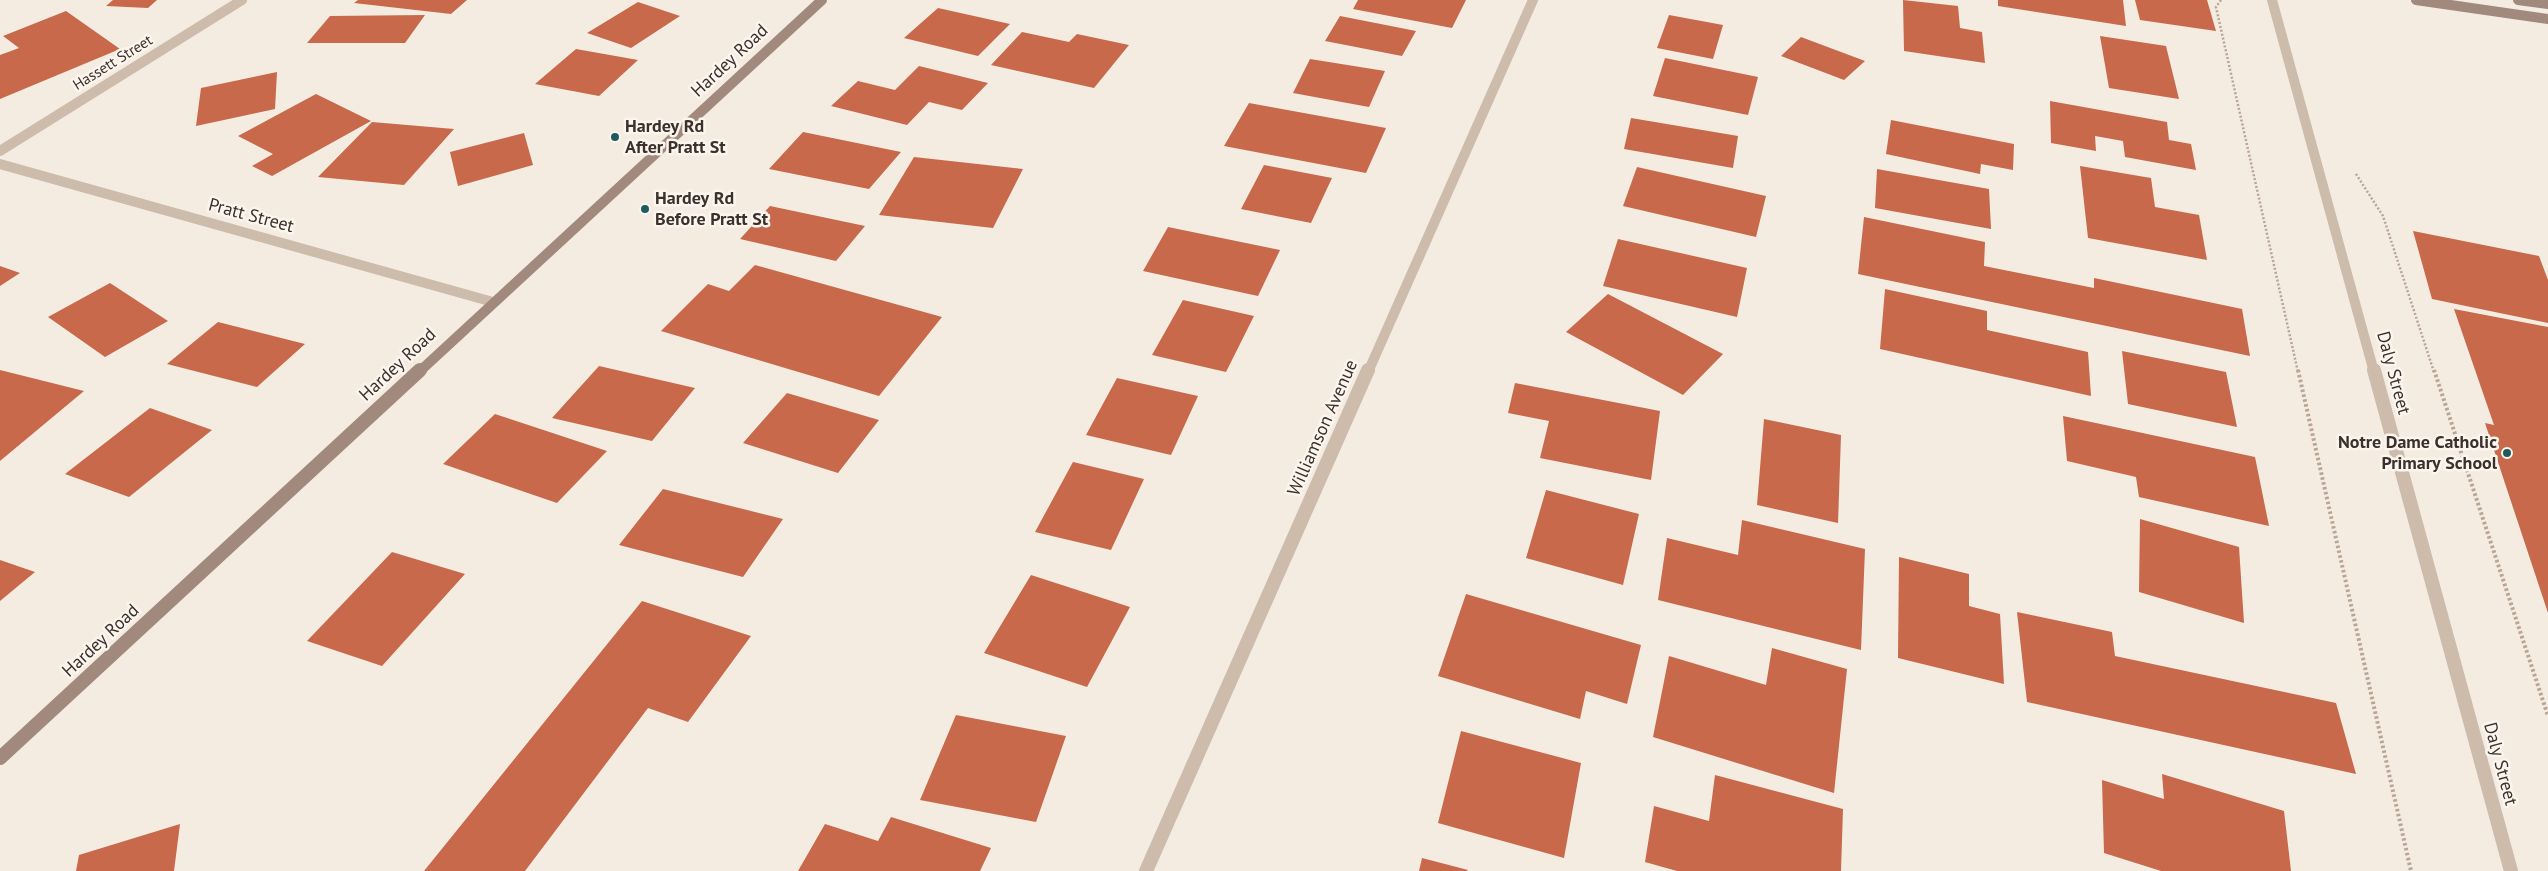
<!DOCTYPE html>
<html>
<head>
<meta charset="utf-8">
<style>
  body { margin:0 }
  canvas { display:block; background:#f4ebe1 }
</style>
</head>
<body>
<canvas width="2548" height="871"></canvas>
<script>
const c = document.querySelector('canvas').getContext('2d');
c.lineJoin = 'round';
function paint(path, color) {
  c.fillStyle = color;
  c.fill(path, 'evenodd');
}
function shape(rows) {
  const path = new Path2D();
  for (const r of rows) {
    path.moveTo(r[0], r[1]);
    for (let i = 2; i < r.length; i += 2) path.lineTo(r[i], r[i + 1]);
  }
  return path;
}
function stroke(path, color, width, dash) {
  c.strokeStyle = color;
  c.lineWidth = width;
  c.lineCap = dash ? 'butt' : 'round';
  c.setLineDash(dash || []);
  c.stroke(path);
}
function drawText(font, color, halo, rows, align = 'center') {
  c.font = font + ' "PT Sans",sans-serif';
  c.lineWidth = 5;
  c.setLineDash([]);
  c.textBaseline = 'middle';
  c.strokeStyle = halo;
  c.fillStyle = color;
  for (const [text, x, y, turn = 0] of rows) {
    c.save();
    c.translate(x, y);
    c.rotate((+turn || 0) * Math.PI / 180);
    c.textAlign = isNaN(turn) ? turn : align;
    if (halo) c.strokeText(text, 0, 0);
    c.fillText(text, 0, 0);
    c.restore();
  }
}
const building = shape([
  [113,0,157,0,148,8,106,6],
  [358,0,467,0,451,14,354,3],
  [1358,0,1466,0,1452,28,1353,9],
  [1903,0,1958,6,1960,28,1982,32,1985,63,1904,51],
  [1998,0,2123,0,2126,26,1998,6],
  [2135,0,2207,0,2216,31,2140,20],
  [638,2,680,16,631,48,587,33],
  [938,8,1010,24,978,56,904,38],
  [66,11,120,49,0,99,0,55,19,48,3,36],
  [425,15,405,43,307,43,330,16],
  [1669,15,1723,25,1713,59,1657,48],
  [1340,16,1416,31,1402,56,1325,41],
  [1022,32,1069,42,1077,34,1129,45,1094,88,991,65],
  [2100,36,2166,46,2179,99,2109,88],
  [1801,37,1865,61,1844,80,1781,56],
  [576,49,638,60,599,96,535,84],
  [1665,58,1758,77,1748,115,1653,96],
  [1310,59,1385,71,1369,107,1293,93],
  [919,66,988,83,962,110,929,102,907,125,831,106,858,81,895,90],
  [277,72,275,109,196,126,201,88],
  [316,94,371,121,272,176,252,166,273,154,238,136],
  [2050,101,2167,122,2169,140,2191,144,2196,170,2125,157,2123,141,2095,136,2096,151,2051,143],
  [1249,103,1386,128,1366,173,1224,146],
  [1631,118,1738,136,1733,168,1624,149],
  [1891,120,2014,144,2013,170,1981,164,1980,174,1886,154],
  [372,122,454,129,404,185,318,177],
  [803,132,901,152,869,189,769,169],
  [524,133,533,165,458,186,450,152],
  [914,157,1023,169,993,228,879,215],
  [1264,165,1332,178,1311,223,1241,209],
  [2080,166,2151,178,2155,207,2199,215,2207,260,2088,238],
  [1637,167,1766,196,1756,237,1623,206],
  [1877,169,1989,189,1991,229,1875,208],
  [770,206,865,226,836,261,740,239],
  [1864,217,1985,242,1984,266,2094,288,2094,278,2242,309,2250,356,1858,274],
  [1168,227,1280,250,1258,296,1143,271],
  [2413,231,2539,256,2548,280,2548,323,2432,299],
  [1618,239,1747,268,1737,317,1603,286],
  [755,265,942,317,879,396,661,331,708,284,729,291],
  [0,266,20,273,0,286],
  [110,283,168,321,105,357,48,317],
  [1885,289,1987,311,1987,330,2088,352,2091,396,1880,349],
  [1608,294,1723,354,1683,395,1566,332],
  [1183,300,1254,316,1226,372,1152,355],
  [2454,309,2548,327,2548,613,2485,423,2494,425],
  [218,322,305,344,257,387,167,364],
  [2122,351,2226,372,2237,427,2128,404],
  [599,366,695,388,652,441,552,418],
  [0,370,84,391,0,461],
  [1117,378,1198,396,1171,455,1086,435],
  [1515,383,1660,411,1651,480,1540,458,1549,421,1508,413],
  [787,393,879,420,838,473,743,443],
  [150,408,212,430,129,497,65,474],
  [495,414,607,451,557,503,443,464],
  [2063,416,2255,457,2269,526,2139,497,2136,477,2067,461],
  [1764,419,1841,435,1838,523,1757,505],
  [1073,462,1144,479,1111,550,1035,532],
  [663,489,783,519,743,577,619,545],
  [1546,490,1639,514,1623,585,1526,558],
  [2140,519,2239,547,2244,623,2139,592],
  [1742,520,1865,549,1861,650,1658,600,1667,538,1738,555],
  [392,552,465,574,382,666,307,641],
  [1899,557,1969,574,1969,606,2000,614,2004,684,1898,658],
  [0,560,35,572,0,601],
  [1031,575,1130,607,1087,687,984,653],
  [1466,594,1641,645,1627,704,1586,691,1580,719,1438,676],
  [642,601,751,636,688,722,648,708,525,871,424,871],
  [2017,612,2112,632,2115,656,2336,703,2356,774,2027,702],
  [1772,648,1847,669,1834,793,1653,737,1669,656,1766,685],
  [956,715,1066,736,1036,822,920,800],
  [1461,731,1581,763,1564,858,1438,823],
  [2162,774,2284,811,2291,871,2161,871,2104,853,2102,780,2164,799],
  [1715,775,1843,809,1841,871,1677,871,1645,862,1654,806,1709,821],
  [891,817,991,848,980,871,798,871,825,824,878,841],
  [180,824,174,871,76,871,79,855],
  [1422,858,1468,870,1467,871,1419,871]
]);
const pathFar1 = shape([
  [2221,0,2216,7,2298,372],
  [2356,174,2383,216,2434,372]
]);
const path = shape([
  [2298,370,2411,871],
  [2434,370,2548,716]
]);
const streetFar1 = shape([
  [2272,0,2374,372],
  [0,151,242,0],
  [0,164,493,302],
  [1368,372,1533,0]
]);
const street = shape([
  [2374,370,2511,871],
  [1146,871,1368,370]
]);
const secondaryFar1 = shape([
  [2416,0,2548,19],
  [2518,0,2548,4],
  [419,372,822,0]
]);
const secondary = shape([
  [0,758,420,370]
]);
const markers = [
  [615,137,5,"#1f5a5e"],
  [645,209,5,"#1f5a5e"],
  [2507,453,5,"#1f5a5e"]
];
const farStreetnames = [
  ["Hassett Street",113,63,-32]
];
const streetNames = [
  ["Hardey Road",730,61,-43],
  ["Pratt Street",251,216,15],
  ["Hardey Road",398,365,-43],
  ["Daly Street",2393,373,75],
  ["Williamson Avenue",1323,428,-66],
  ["Hardey Road",101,641,-43],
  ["Daly Street",2500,764,75]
];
const poiNames = [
  ["Hardey Rd",625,127],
  ["After Pratt St",625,148],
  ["Hardey Rd",655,199],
  ["Before Pratt St",655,220],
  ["Notre Dame Catholic",2497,443,"right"],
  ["Primary School",2497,464,"right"]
];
paint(building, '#c8694b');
stroke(pathFar1, '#b9a596', 2.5, [2, 2]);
stroke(path, '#b9a596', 4, [2.5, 2.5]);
stroke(streetFar1, '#cdbbac', 10);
stroke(street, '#cdbbac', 14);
stroke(secondaryFar1, '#a18a7d', 10);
stroke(secondary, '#a18a7d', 14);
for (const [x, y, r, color] of markers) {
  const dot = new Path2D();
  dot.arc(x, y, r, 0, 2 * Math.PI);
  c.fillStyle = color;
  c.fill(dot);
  stroke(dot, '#fbf5ee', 2);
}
drawText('15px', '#3b302b', '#fbf5ee', farStreetnames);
drawText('18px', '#3b302b', '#fbf5ee', streetNames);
drawText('bold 18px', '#3b302b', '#fbf5ee', poiNames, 'left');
</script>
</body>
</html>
